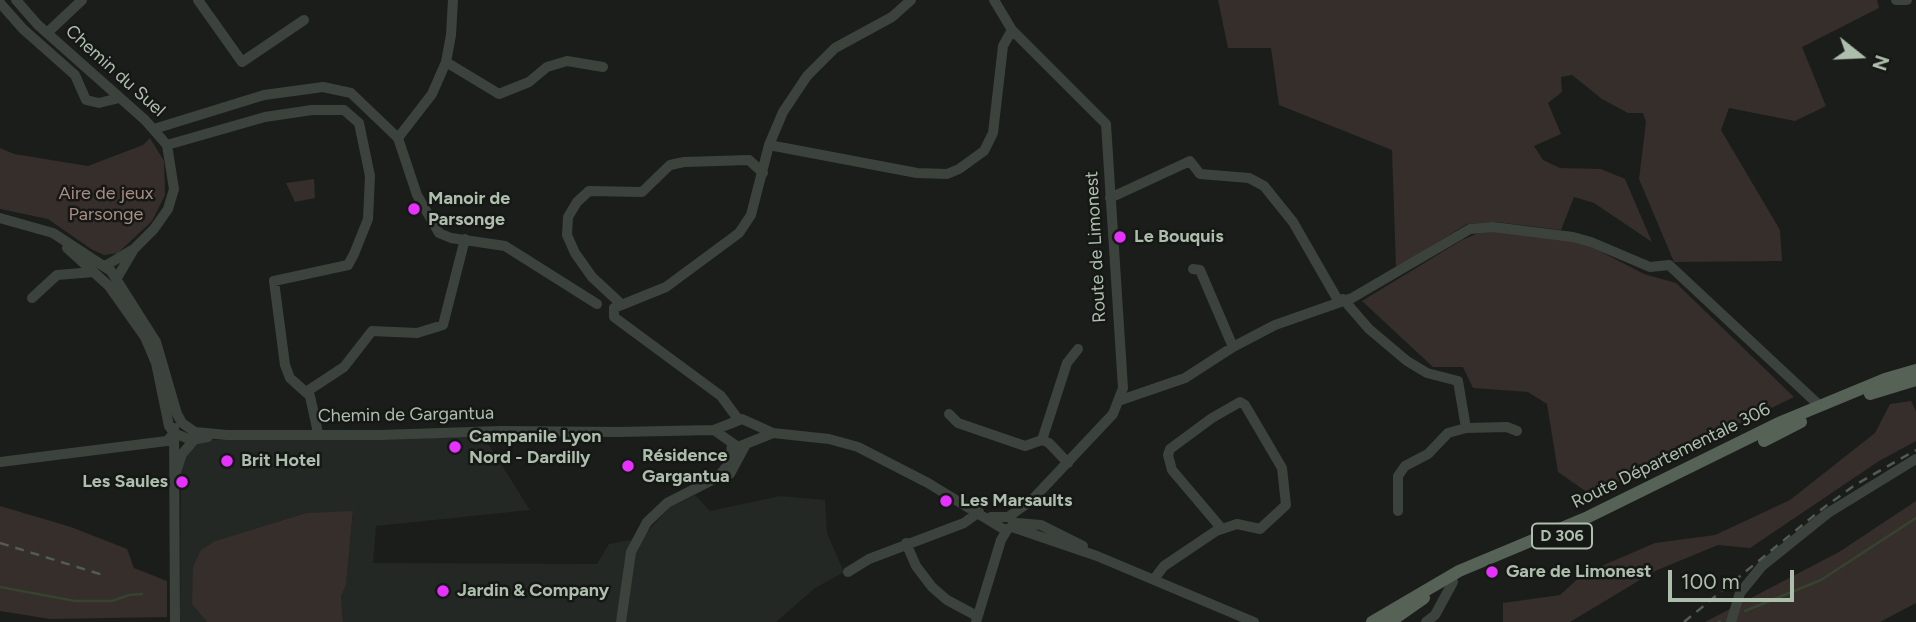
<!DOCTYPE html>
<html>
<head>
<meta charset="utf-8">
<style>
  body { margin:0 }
  #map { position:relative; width:1916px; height:622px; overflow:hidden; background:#1b1d1b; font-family:Figtree,sans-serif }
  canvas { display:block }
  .north { position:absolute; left:1825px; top:21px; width:70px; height:70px; -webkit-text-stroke:5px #161816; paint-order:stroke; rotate:108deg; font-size:19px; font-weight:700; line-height:28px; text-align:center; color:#aebeac }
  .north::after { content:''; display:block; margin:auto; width:24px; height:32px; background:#aebeac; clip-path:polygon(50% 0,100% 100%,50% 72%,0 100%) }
  .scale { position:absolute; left:1668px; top:570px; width:126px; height:32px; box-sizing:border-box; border:4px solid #aebeac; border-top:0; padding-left:9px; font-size:21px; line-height:24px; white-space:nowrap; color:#aebeac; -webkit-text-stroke:5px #161816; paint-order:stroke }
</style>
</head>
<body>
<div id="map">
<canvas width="1916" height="622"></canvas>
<div class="north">N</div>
<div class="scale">100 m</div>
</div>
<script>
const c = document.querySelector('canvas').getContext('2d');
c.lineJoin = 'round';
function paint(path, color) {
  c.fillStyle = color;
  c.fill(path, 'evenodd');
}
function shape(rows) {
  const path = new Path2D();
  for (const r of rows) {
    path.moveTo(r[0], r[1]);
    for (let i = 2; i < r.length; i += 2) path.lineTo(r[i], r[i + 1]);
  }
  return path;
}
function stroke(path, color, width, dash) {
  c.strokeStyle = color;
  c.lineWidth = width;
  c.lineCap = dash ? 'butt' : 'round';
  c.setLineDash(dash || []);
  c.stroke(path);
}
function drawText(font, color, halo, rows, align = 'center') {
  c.font = font + ' Figtree,sans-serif';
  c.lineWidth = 5;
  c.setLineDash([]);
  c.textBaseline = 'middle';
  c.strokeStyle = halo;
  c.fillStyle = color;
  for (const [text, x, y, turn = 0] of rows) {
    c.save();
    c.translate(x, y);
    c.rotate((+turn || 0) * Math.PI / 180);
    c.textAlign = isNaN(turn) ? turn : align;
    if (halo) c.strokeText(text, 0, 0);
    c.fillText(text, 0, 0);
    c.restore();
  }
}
const built = shape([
  [484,437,530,510,376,526,373,563,597,564,609,544,641,538,669,508,695,495,710,511,780,496,825,500,827,533,844,572,815,588,776,622,343,622,341,597,346,585,353,512,306,513,215,541,192,603,207,622,180,622,181,469,187,453,202,440]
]);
const green = shape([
  [1218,0,1877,0,1879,8,1802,47,1826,106,1795,121,1729,108,1721,130,1780,230,1782,261,1674,262,1639,179,1646,122,1643,113,1628,113,1602,99,1572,75,1561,77,1562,92,1548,103,1561,134,1534,146,1543,160,1560,168,1601,169,1625,179,1652,242,1594,203,1574,197,1561,230,1496,222,1467,224,1396,268,1392,150,1279,105,1271,48,1228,48],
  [150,138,164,161,165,195,152,221,118,253,104,255,91,249,48,219,0,209,0,148,14,154,88,166,143,145],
  [314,179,315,198,295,202,286,183],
  [1481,232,1508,232,1584,243,1644,274,1676,283,1794,397,1591,495,1558,472,1547,404,1528,392,1473,388,1463,367,1433,367,1362,301,1462,240],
  [1911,401,1916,411,1916,441,1879,461,1750,548,1718,545,1655,571,1570,622,1503,622,1503,603,1560,595,1583,574,1655,543,1715,535,1790,500,1875,433,1890,404],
  [1916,501,1916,603,1880,622,1705,622,1839,552],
  [0,506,71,527,127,549,134,568,167,581,167,617,50,619,0,611],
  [353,511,346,585,341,597,343,622,207,622,192,604,193,567,201,550,215,541,306,513]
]);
const stream = shape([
  [0,587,75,601,112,601,129,595,142,594],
  [1745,611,1821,580,1916,518],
  [1718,622,1720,621]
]);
const minor = shape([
  [16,0,38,25,145,120,167,145,174,189,168,209,154,229,134,249,117,278],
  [198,0,242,62,304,20],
  [1896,0,1907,0],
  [0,3,23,29,75,75,86,100,99,103,119,98],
  [47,33,82,0],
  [446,62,499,94,529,82,547,67,567,61,603,67],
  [154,129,264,95,323,87,351,93,398,138,417,195,439,233,451,238,505,246,597,304],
  [398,138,432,94,446,62,451,35,453,0],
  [167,145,265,117,312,110,344,110,359,123,370,176,368,219,354,254,348,265,274,281,285,365,290,378,310,396,318,433],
  [769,145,917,173,947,174,959,169,984,151,993,133,1003,46,1012,30],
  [1110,198,1190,161,1200,174,1249,178,1264,186,1293,222,1339,302],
  [0,218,53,233,111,271,156,342,177,414,182,423,195,432,227,435,380,435,501,431,619,432,714,430,742,419,773,433,829,439,858,447,928,483,1005,530,1012,527,1013,521],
  [67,248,109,286,145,337,156,363,169,426,174,433,191,440,208,437],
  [105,266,132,250],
  [1193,269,1200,270,1233,347],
  [32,298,57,275,94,272],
  [1343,299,1369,329,1407,361,1427,373,1458,381,1466,428],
  [620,303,592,277,575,253,567,235,568,217,577,202,589,191,642,192,670,165,684,162,749,160,763,173],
  [306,392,344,367,372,331,417,333,443,325,465,239],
  [1121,400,1185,378,1233,347,1275,325,1352,298,1470,229,1493,227,1573,237,1591,242,1650,267,1669,265,1820,406],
  [949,414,958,423,1025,446,1042,440,1049,443,1068,463],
  [738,419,721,396,614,317,614,308,666,287,739,233,751,215,769,145,783,112,807,76,835,48,892,17,911,0],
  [174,428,175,622],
  [714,430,738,447,773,433],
  [1042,440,1067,363,1078,349],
  [0,462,167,441,174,433],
  [176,472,182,454,195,439],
  [730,474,745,446],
  [1398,511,1398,476,1405,466,1428,454,1448,433,1466,428,1507,427,1517,431],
  [991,517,1008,517,1031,501,1113,414,1123,388,1106,124,1012,30,994,0],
  [1017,523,1041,525,1083,546],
  [1012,527,1097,556,1254,622],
  [906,543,916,566,932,587,947,600,977,616],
  [848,572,869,559,964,523,979,512],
  [1154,579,1164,566,1216,531,1237,524,1260,529,1286,505,1282,468,1245,405,1240,402,1212,418,1170,449,1168,455,1172,470,1222,529],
  [621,622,631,552,647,522,667,503,718,477,730,462,732,444],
  [976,622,1001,540,1007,530],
  [1426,622,1435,615,1453,582],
  [1731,622,1740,593,1762,566,1828,513,1916,459]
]);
const major = shape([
  [1870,394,1916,380],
  [1764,441,1801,422],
  [1372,622,1459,571,1588,517,1781,422,1885,379,1916,370],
  [1390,622,1424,598]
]);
const rail = shape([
  [0,543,103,575],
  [1684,622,1822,509,1855,485,1916,450]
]);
const markers = [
  [414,209,7,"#e731ff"],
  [1120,237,7,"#e731ff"],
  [455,447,7,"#e731ff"],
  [227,461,7,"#e731ff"],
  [628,466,7,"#e731ff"],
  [182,482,7,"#e731ff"],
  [946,501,7,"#e731ff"],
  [1492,572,7,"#e731ff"],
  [443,591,7,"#e731ff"]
];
const shields = [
  [1562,536,60]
];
const shieldNames = [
  ["D 306",1562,536]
];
const streetNames = [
  ["Chemin du Suel",115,71,42],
  ["Route de Limonest",1096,247,-93],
  ["Chemin de Gargantua",406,415,-1],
  ["Route Départementale 306",1671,456,-26]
];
const parkNames = [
  ["Aire de jeux",106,194],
  ["Parsonge",106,215]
];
const poiNames = [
  ["Manoir de",428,199],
  ["Parsonge",428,220],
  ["Le Bouquis",1134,237],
  ["Campanile Lyon",469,437],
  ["Nord - Dardilly",469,458],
  ["Résidence",642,456],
  ["Gargantua",642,477],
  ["Brit Hotel",241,461],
  ["Les Saules",168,482,"right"],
  ["Les Marsaults",960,501],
  ["Gare de Limonest",1506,572],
  ["Jardin & Company",457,591]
];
paint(built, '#232824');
paint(green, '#362e2a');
stroke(stream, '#36432f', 2.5);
stroke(minor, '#3b433c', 10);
stroke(major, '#576257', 12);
stroke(rail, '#525c52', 2.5, [9, 7]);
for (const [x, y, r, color] of markers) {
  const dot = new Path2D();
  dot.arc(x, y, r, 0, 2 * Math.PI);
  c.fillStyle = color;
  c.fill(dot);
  stroke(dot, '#161816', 2.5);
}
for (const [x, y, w] of shields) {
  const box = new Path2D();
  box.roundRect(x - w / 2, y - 12.5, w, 25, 5);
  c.fillStyle = '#161816';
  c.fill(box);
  stroke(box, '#aebeac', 2);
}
drawText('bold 16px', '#aebeac', null, shieldNames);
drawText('18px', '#aebeac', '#161816', streetNames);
drawText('18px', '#aa8d82', '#161816', parkNames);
drawText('bold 18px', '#aebeac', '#161816', poiNames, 'left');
</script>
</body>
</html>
